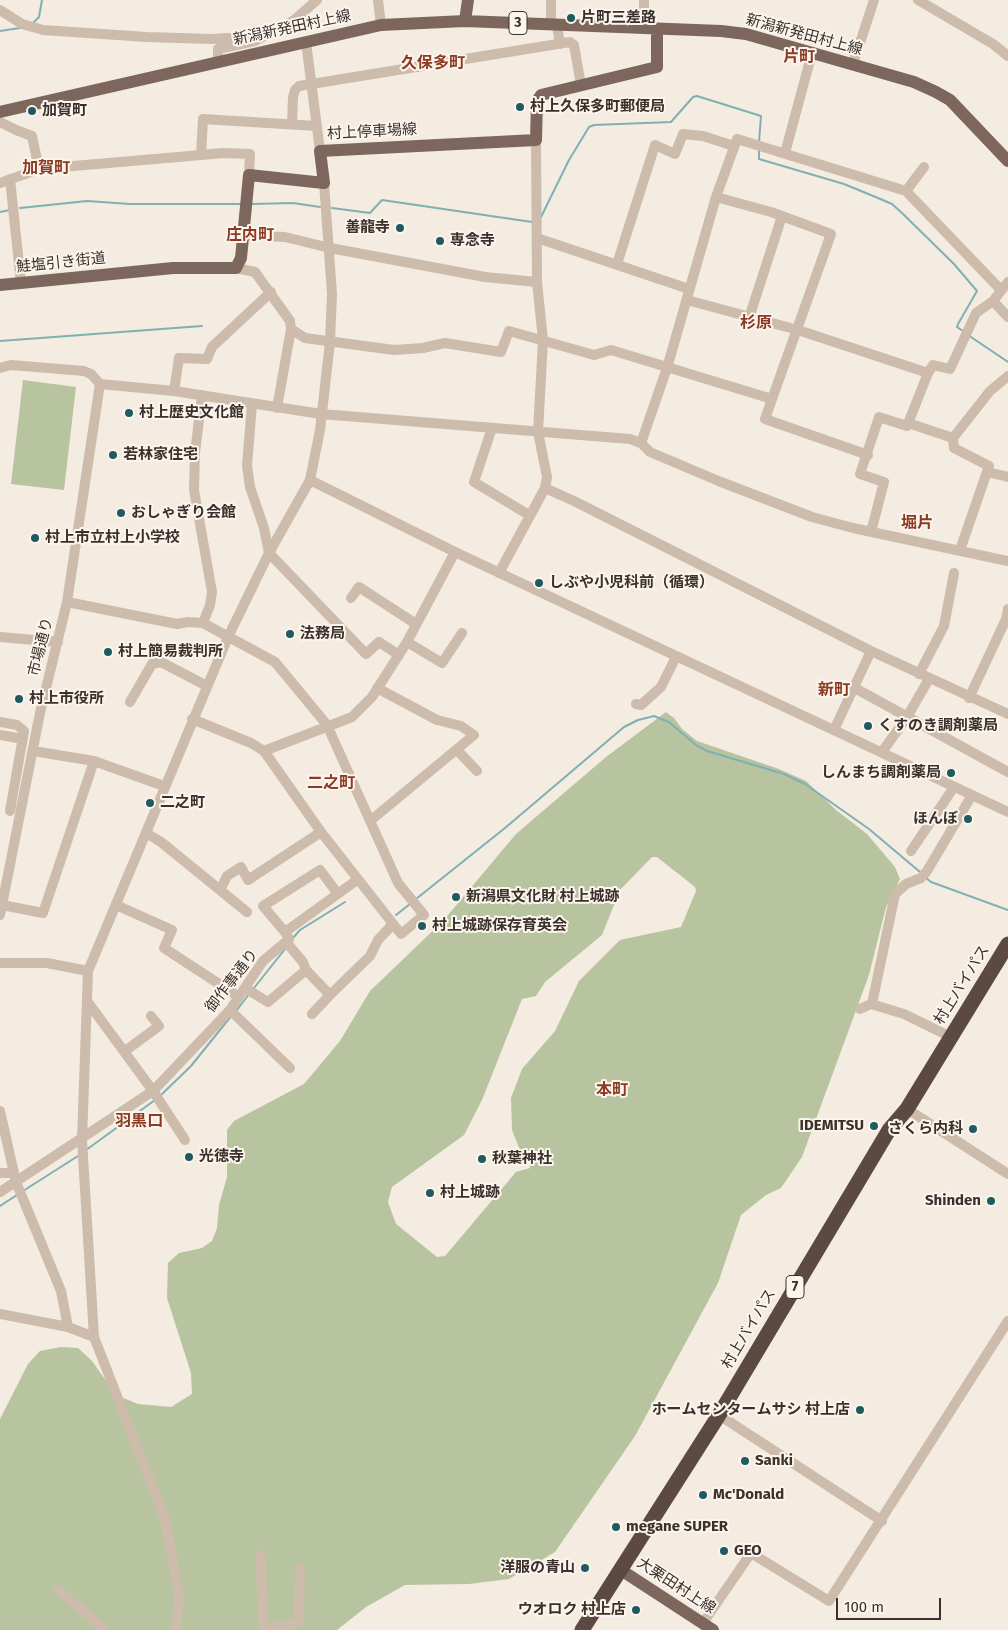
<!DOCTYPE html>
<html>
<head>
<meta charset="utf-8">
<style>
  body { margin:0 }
  #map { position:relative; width:1008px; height:1630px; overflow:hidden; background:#f4ebe1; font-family:"Fira Sans",sans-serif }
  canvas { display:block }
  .scale { position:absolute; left:836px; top:1598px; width:105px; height:22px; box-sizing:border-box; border:2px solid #3b302b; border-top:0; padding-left:6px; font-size:15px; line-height:18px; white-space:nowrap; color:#3b302b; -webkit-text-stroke:4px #fbf5ee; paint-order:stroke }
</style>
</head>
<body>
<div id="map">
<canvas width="1008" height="1630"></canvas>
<div class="scale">100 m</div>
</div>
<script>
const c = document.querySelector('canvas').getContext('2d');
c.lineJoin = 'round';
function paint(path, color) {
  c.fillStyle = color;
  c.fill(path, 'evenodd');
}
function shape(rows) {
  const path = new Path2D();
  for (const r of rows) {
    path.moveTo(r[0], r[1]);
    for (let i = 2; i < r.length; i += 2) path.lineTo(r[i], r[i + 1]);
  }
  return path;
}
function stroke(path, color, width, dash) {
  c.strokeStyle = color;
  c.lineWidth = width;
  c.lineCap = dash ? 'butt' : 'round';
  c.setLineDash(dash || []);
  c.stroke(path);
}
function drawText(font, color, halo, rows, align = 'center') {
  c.font = font + ' "Fira Sans","Noto Sans JP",sans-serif';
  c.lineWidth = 4;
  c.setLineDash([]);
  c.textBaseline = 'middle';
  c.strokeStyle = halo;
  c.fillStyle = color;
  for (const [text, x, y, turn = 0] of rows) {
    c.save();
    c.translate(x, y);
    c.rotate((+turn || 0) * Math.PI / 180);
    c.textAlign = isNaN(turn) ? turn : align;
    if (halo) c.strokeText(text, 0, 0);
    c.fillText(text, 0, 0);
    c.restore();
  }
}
const green = shape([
  [23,380,76,387,64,490,11,484],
  [666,712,674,718,682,729,697,741,779,769,806,781,836,810,867,834,895,867,900,879,886,907,869,975,802,1157,781,1188,766,1195,741,1215,718,1283,635,1436,555,1552,509,1579,469,1584,405,1585,366,1607,337,1630,0,1630,0,1419,28,1364,40,1351,61,1347,78,1348,92,1361,116,1395,138,1404,171,1407,192,1394,191,1373,167,1298,168,1263,179,1253,202,1248,212,1241,217,1228,219,1205,227,1177,227,1130,234,1121,304,1084,340,1041,370,991,443,921,516,834,606,757],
  [652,857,657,857,695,887,696,891,681,927,620,940,579,981,555,1031,522,1069,511,1098,512,1130,522,1155,527,1155,530,1168,516,1172,445,1256,437,1257,396,1224,388,1202,392,1187,464,1135,482,1100,522,999,536,996,545,982,602,935,620,890]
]);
const stream = shape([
  [33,23,39,17,42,0],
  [0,31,20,28],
  [759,149,759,159,844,184,878,198,892,204,902,213,954,264,977,291,958,324,957,327,963,331],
  [252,204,293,203,320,207],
  [20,208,87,201,130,204,240,204],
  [332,208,370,213,382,200,532,222],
  [0,212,10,210],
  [541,217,569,160,589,127,594,125,671,122,693,97,697,96,761,116,759,142],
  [968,335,1008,362],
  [0,341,202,326],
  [925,877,931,882,1008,910],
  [416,899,505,828,624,727,638,720,654,716,669,722,696,745,707,751,784,774,805,784,869,829,920,872],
  [396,915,410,904],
  [292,939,300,930,345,902],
  [254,988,285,949],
  [237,1010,249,994],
  [161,1095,191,1066,232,1015],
  [86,1150,155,1100],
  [23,1191,78,1156],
  [0,1206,17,1195]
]);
const minor = shape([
  [378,0,381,25],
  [551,0,551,25],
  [918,0,993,44,1008,56],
  [0,10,22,24,43,30,147,37,211,39,263,36],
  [557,25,560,44],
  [644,29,644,0],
  [306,42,320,151],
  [218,61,218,49,255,41,293,21,317,0],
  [853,64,874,0],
  [0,122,16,130,32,136,39,169],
  [292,124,293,97,295,90,299,86,570,42,574,45,581,85],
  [785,153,812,53],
  [201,155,203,119,316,126],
  [10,179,21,283],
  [0,183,39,169,224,153,250,154,249,175],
  [906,191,924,167],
  [242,235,285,237,330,248,485,277,537,282],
  [537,238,689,289],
  [617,264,655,145,675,154,683,134,703,136,734,146],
  [236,268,255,272,290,321,291,329,277,408],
  [687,300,798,330,928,373,933,365,950,369,976,313,993,301,1008,282],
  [993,301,1008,317],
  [749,318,782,216],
  [291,329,305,338,394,350,423,348,445,343,501,352,509,331,594,355,611,350,772,399,831,234,771,212,716,197],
  [0,368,11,365,84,371,91,374,100,384,174,391,321,414,630,439,641,443,650,452,721,482,812,517,853,528,1008,561],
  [174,391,179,358,207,359,212,347,271,292],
  [202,395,195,453,194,490,212,592,210,605,203,623],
  [772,399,765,419,868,455],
  [252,404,247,466,250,487,264,528,269,553,366,654,379,642,399,655],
  [908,423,953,438],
  [492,428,474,482,529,515],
  [641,443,667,368,716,197,737,139,906,191,1001,290],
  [987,472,1008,477],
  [310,480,455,552,1008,812],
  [545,488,576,502,871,651,1008,714],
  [871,532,884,482,860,474,879,417,907,426,928,373],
  [960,550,989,466,954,448,953,438,990,391,1008,376],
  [499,573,545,488,547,477,538,432,543,340,537,282,536,140],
  [351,598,359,587,416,624],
  [67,602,177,624,188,622,203,623,275,662,327,725,398,883,424,915,401,934,321,832,264,751,251,743,192,719],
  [0,637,58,642],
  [407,642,442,663,462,633],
  [919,674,944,626,954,573],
  [853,687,1008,772],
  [969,698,1006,619,1008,609],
  [130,702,152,664,161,662,207,686],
  [636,704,641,705,661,687,676,657],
  [0,722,17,725,24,731,10,811],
  [834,730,871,651],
  [0,735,23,739],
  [457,750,477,771],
  [33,751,94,761,164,786],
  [264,751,352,717,372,697,407,642,455,552],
  [882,752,907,717,929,679],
  [370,821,474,735,461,726,437,720,377,688],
  [146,833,161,842,247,912],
  [911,851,954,787],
  [220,890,227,876,241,867,248,880,321,832],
  [2,905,43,913,94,761],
  [116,905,172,930,164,948,239,997],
  [0,915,40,713,67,602,100,384],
  [285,932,263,906,320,870,338,894],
  [286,942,303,962,306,970],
  [0,963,47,963,88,971],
  [245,988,268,1002,306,970,330,995,370,956,378,940,392,925],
  [87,1001,153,1091,185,1140],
  [871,1004,904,1014,951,1037],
  [860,1009,871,1004,873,999,895,894,906,884,921,878,927,871,972,795],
  [230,1010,290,1068],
  [312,1014,330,995],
  [125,1051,159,1026,151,1016],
  [907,1109,1008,1174],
  [0,1111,16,1182,61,1291,68,1327],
  [0,1173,14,1173],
  [0,1192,153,1091,230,1010,263,961,289,939,285,932,357,880],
  [0,1314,68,1327,94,1337,165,1519,179,1595,176,1630],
  [94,1337,82,1140,88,971,228,637,269,553,310,480,320,430,330,342,332,294,324,183],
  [719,1415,882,1521],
  [260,1555,264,1629],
  [58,1590,100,1625,103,1630],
  [703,1623,751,1553,829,1601,1008,1321],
  [264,1630,299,1622,300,1568]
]);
const major = shape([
  [465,21,468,0],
  [0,112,381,25,465,21,721,31,746,34,914,82,936,92,950,100,1008,161],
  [0,285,173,268,236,268,241,258,249,175,324,183,320,151,536,140,537,101,541,95,657,67,657,29],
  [621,1570,713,1630]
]);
const highway = shape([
  [582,1630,719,1415,889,1130,907,1109,1008,944]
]);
const markers = [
  [571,18,5,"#1f5a5e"],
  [520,107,5,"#1f5a5e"],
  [32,111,5,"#1f5a5e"],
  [400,228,5,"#1f5a5e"],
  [440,241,5,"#1f5a5e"],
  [129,413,5,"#1f5a5e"],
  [113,455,5,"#1f5a5e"],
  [121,513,5,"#1f5a5e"],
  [35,538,5,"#1f5a5e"],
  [539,583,5,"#1f5a5e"],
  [290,634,5,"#1f5a5e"],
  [108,652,5,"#1f5a5e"],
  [19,699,5,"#1f5a5e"],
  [868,726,5,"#1f5a5e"],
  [951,773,5,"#1f5a5e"],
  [150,803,5,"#1f5a5e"],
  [968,819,5,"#1f5a5e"],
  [456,897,5,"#1f5a5e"],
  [422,926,5,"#1f5a5e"],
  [874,1126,5,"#1f5a5e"],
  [973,1129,5,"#1f5a5e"],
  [189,1157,5,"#1f5a5e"],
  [482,1159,5,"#1f5a5e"],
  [430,1193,5,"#1f5a5e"],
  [991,1201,5,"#1f5a5e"],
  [860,1410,5,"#1f5a5e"],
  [745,1461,5,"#1f5a5e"],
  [703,1495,5,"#1f5a5e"],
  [616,1527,5,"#1f5a5e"],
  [724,1551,5,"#1f5a5e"],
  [585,1568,5,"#1f5a5e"],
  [636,1610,5,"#1f5a5e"]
];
const shields = [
  [518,23,18],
  [795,1287,18]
];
const shieldNames = [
  ["3",518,23],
  ["7",795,1287]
];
const poiNames = [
  ["片町三差路",581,18],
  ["村上久保多町郵便局",530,107],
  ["加賀町",42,111],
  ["善龍寺",390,228,"right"],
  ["専念寺",450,241],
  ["村上歴史文化館",139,413],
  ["若林家住宅",123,455],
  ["おしゃぎり会館",131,513],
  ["村上市立村上小学校",45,538],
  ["しぶや小児科前（循環）",549,583],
  ["法務局",300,634],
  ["村上簡易裁判所",118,652],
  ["村上市役所",29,699],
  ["くすのき調剤薬局",878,726],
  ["しんまち調剤薬局",941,773,"right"],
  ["二之町",160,803],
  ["ほんぼ",958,819,"right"],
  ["新潟県文化財 村上城跡",466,897],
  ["村上城跡保存育英会",432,926],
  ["IDEMITSU",864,1126,"right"],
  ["さくら内科",963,1129,"right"],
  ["光徳寺",199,1157],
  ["秋葉神社",492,1159],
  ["村上城跡",440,1193],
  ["Shinden",981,1201,"right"],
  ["ホームセンタームサシ 村上店",850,1410,"right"],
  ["Sanki",755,1461],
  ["Mc'Donald",713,1495],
  ["megane SUPER",626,1527],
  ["GEO",734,1551],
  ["洋服の青山",575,1568,"right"],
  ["ウオロク 村上店",626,1610,"right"]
];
const streetNames = [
  ["新潟新発田村上線",292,28,-12],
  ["新潟新発田村上線",804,35,15],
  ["村上停車場線",372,132,-3],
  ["鮭塩引き街道",61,263,-6],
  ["市場通り",41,647,-76],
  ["御作事通り",232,981,-52],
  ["村上バイパス",962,985,-58],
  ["村上バイパス",749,1329,-59],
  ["大栗田村上線",676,1586,33]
];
const neighbourhoodNames = [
  ["片町",799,58],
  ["久保多町",433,64],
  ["加賀町",46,169],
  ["庄内町",250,236],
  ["杉原",756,324],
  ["堀片",917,524],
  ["新町",834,691],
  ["二之町",331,784],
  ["本町",612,1091],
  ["羽黒口",139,1122]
];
paint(green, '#b8c4a0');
stroke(stream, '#7fb0b2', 2);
stroke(minor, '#cdbbac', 10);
stroke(major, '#7d675c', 12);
stroke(highway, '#5c4a42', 15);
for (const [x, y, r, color] of markers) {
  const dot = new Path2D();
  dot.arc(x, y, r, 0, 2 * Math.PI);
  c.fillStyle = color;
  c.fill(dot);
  stroke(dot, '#fbf5ee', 2);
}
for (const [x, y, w] of shields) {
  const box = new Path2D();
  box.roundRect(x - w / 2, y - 11.5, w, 23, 4);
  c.fillStyle = '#fbf5ee';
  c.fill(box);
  stroke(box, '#3b302b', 1);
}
drawText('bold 14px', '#3b302b', null, shieldNames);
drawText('bold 15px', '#3b302b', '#fbf5ee', poiNames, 'left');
drawText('15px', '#3b302b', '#fbf5ee', streetNames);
drawText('bold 16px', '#8c3b22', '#fbf5ee', neighbourhoodNames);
</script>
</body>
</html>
